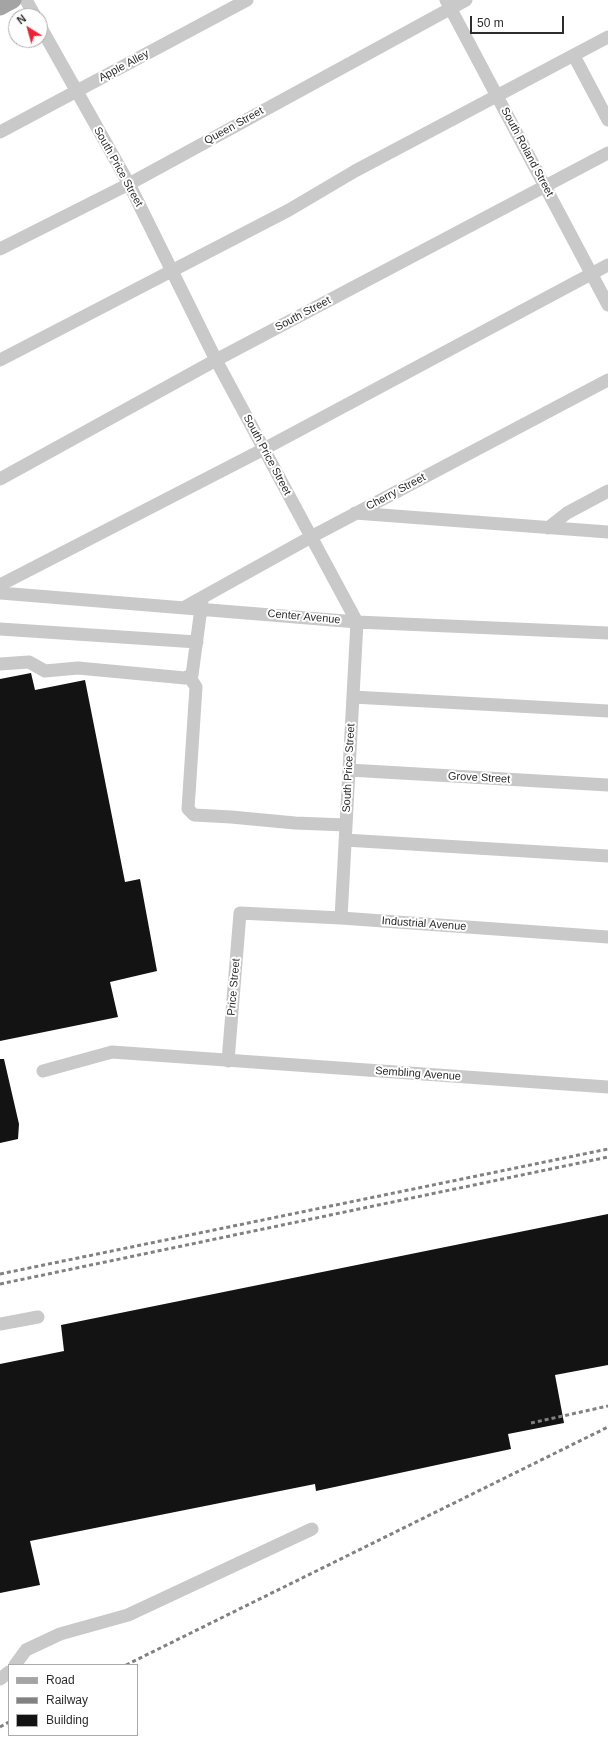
<!DOCTYPE html>
<html>
<head>
<meta charset="utf-8">
<style>
  body { margin:0 }
  #map { position:relative; width:608px; height:1744px; overflow:hidden; background:#fff; font-family:Helvetica,sans-serif }
  canvas { display:block }
  .legend { position:absolute; left:8px; top:1664px; width:130px; height:72px; box-sizing:border-box; background:#fff; border:1px solid #ababab; margin:0; padding:5px 7px; list-style:none; font-size:12px; color:#2c2c2c }
  .legend li { display:flex; align-items:center; gap:8px; height:20px }
  .legend b { width:20px; border:1px solid #ababab }
  .north { position:absolute; left:8px; top:8px; width:40px; height:40px; box-sizing:border-box; background:#fff; border:1px solid #ababab; border-radius:50%; rotate:323deg; font-size:11px; font-weight:700; line-height:16px; text-align:center; color:#2c2c2c }
  .north::after { content:''; display:block; margin:auto; width:14px; height:18px; background:#ef2133; clip-path:polygon(50% 0,100% 100%,50% 72%,0 100%) }
  .scale { position:absolute; left:470px; top:16px; width:94px; height:18px; box-sizing:border-box; border:2px solid #2c2c2c; border-top:0; padding-left:5px; font-size:12px; line-height:14px; white-space:nowrap; color:#2c2c2c; -webkit-text-stroke:3px #fff; paint-order:stroke }
</style>
</head>
<body>
<div id="map">
<canvas width="608" height="1744"></canvas>
<ul class="legend">
<li><b style="height:5px;background:#a4a4a4"></b>Road</li>
<li><b style="height:5px;background:#818181"></b>Railway</li>
<li><b style="height:11px;background:#131313"></b>Building</li>
</ul>
<div class="north">N</div>
<div class="scale">50 m</div>
</div>
<script>
const c = document.querySelector('canvas').getContext('2d');
c.lineJoin = 'round';
function paint(path, color) {
  c.fillStyle = color;
  c.fill(path, 'evenodd');
}
function shape(rows) {
  const path = new Path2D();
  for (const r of rows) {
    path.moveTo(r[0], r[1]);
    for (let i = 2; i < r.length; i += 2) path.lineTo(r[i], r[i + 1]);
  }
  return path;
}
function stroke(path, color, width, dash) {
  c.strokeStyle = color;
  c.lineWidth = width;
  c.lineCap = dash ? 'butt' : 'round';
  c.setLineDash(dash || []);
  c.stroke(path);
}
function drawText(font, color, halo, rows, align = 'center') {
  c.font = font + ' Helvetica,sans-serif';
  c.lineWidth = 4;
  c.setLineDash([]);
  c.textBaseline = 'middle';
  c.strokeStyle = halo;
  c.fillStyle = color;
  for (const [text, x, y, turn = 0] of rows) {
    c.save();
    c.translate(x, y);
    c.rotate((+turn || 0) * Math.PI / 180);
    c.textAlign = isNaN(turn) ? turn : align;
    if (halo) c.strokeText(text, 0, 0);
    c.fillText(text, 0, 0);
    c.restore();
  }
}
const building = shape([
  [31,673,35,690,85,680,125,882,140,879,157,971,110,982,118,1017,0,1041,0,679],
  [0,1059,4,1059,19,1124,18,1139,0,1143],
  [608,1214,608,1365,555,1375,564,1423,508,1434,511,1449,316,1491,315,1484,30,1541,40,1585,0,1593,0,1364,64,1351,61,1325]
]);
const minor = shape([
  [26,0,35,16],
  [446,0,608,305],
  [40,26,129,184,216,360,357,622,341,918],
  [574,56,608,120],
  [0,132,247,0],
  [0,249,129,184,466,0],
  [0,360,289,210,355,171,608,37],
  [0,479,216,360,608,153],
  [355,513,608,532],
  [548,528,567,513,608,491],
  [0,585,264,449,608,265],
  [0,593,357,622,608,633],
  [185,607,311,537,608,380],
  [0,629,197,642],
  [0,664,29,662,45,671,78,668,185,678,192,675,202,601],
  [189,676,196,687,188,809,194,815,231,817,295,823,346,825],
  [353,697,608,711],
  [349,770,608,785],
  [345,840,608,856],
  [228,1061,240,913,341,918,608,937],
  [43,1071,112,1052,608,1087],
  [0,1324,38,1317],
  [15,1665,26,1650,60,1634,128,1615,312,1529],
  [0,1679,9,1672]
]);
const major = shape([
  [0,7,13,0]
]);
const rail = shape([
  [0,1274,608,1149],
  [0,1284,608,1157],
  [531,1423,608,1406],
  [126,1665,608,1427],
  [0,1727,9,1722]
]);
const streetNames = [
  ["Apple Alley",124,66,-28],
  ["Queen Street",234,126,-29],
  ["South Roland Street",527,152,62],
  ["South Price Street",118,167,61],
  ["South Street",303,314,-28],
  ["South Price Street",267,455,62],
  ["Cherry Street",396,492,-28],
  ["Center Avenue",304,617,5],
  ["South Price Street",349,768,-87],
  ["Grove Street",479,778,3],
  ["Industrial Avenue",424,924,4],
  ["Price Street",234,987,-85],
  ["Sembling Avenue",418,1074,4]
];
paint(building, '#131313');
stroke(minor, '#c9c9c9', 13);
stroke(major, '#a4a4a4', 17);
stroke(rail, '#818181', 3, [4, 3]);
drawText('11px', '#2c2c2c', '#fff', streetNames);
</script>
</body>
</html>
